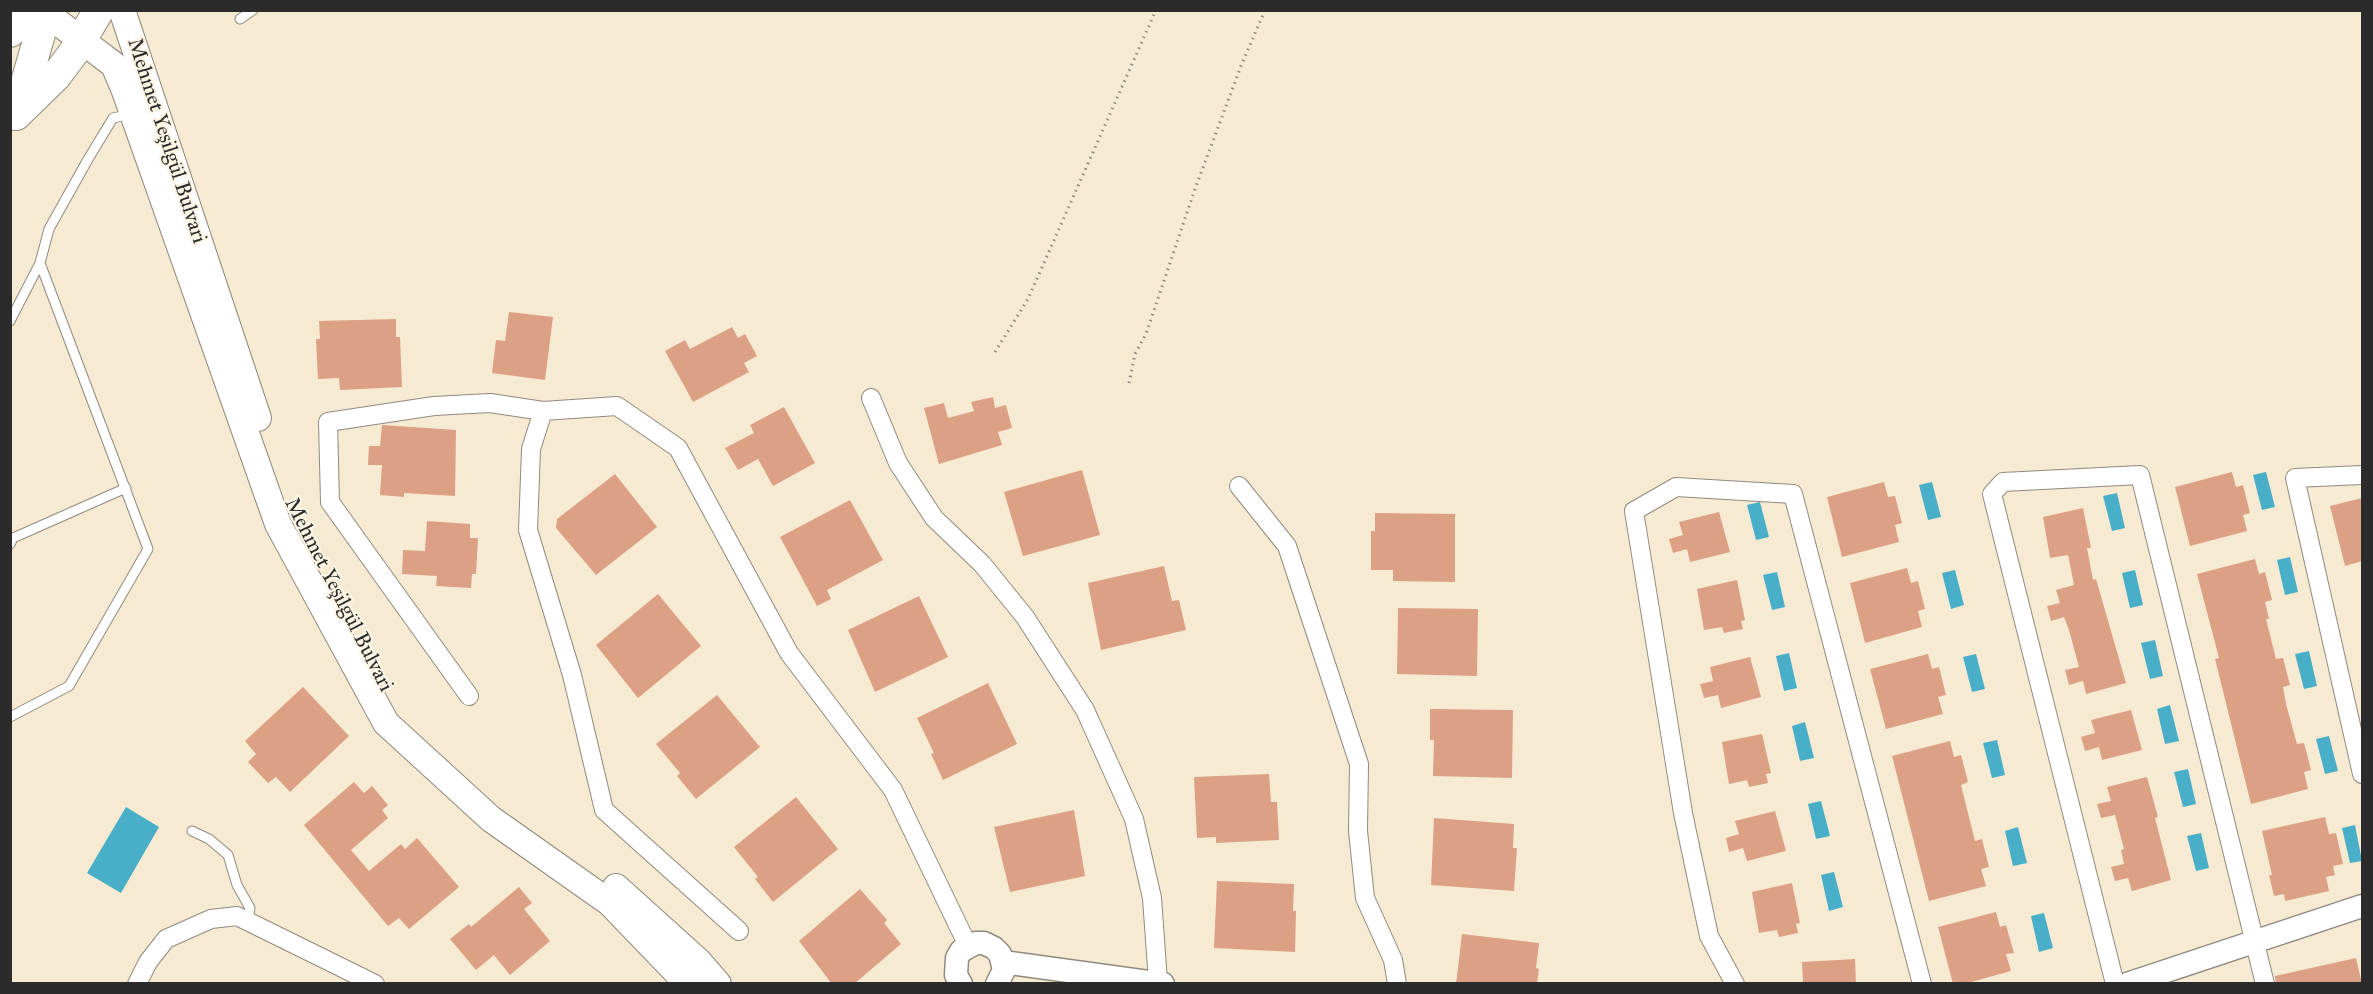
<!DOCTYPE html>
<html>
<head>
<meta charset="utf-8">
<style>
  body { margin:0 }
  #map { position:relative; width:2373px; height:994px; overflow:hidden; background:#f6ead2; font-family:"IM FELL Great Primer",serif }
  canvas { display:block }
  .frame { position:absolute; inset:0; border:12px solid #2b2b2b; pointer-events:none }
</style>
</head>
<body>
<div id="map">
<canvas width="2373" height="994"></canvas>
<div class="frame"></div>
</div>
<script>
const c = document.querySelector('canvas').getContext('2d');
c.lineJoin = 'round';
function paint(path, color) {
  c.fillStyle = color;
  c.fill(path, 'evenodd');
}
function shape(rows) {
  const path = new Path2D();
  for (const r of rows) {
    path.moveTo(r[0], r[1]);
    for (let i = 2; i < r.length; i += 2) path.lineTo(r[i], r[i + 1]);
  }
  return path;
}
function stroke(path, color, width, dash) {
  c.strokeStyle = color;
  c.lineWidth = width;
  c.lineCap = dash ? 'butt' : 'round';
  c.setLineDash(dash || []);
  c.stroke(path);
}
function drawText(font, color, halo, rows, align = 'center') {
  c.font = font + ' "IM FELL Great Primer",serif';
  c.lineWidth = 4.5;
  c.setLineDash([]);
  c.textBaseline = 'middle';
  c.strokeStyle = halo;
  c.fillStyle = color;
  for (const [text, x, y, turn = 0] of rows) {
    c.save();
    c.translate(x, y);
    c.rotate((+turn || 0) * Math.PI / 180);
    c.textAlign = isNaN(turn) ? turn : align;
    if (halo) c.strokeText(text, 0, 0);
    c.fillText(text, 0, 0);
    c.restore();
  }
}
const water = shape([
  [2266,472,2275,507,2262,510,2253,475],
  [1932,482,1941,517,1928,520,1919,485],
  [2117,493,2125,528,2112,531,2103,496],
  [1760,502,1769,537,1756,540,1747,505],
  [2290,557,2298,592,2285,595,2277,560],
  [1955,570,1964,605,1951,609,1942,573],
  [2135,570,2143,605,2130,608,2122,573],
  [1777,572,1785,607,1772,610,1763,575],
  [2155,640,2163,676,2150,679,2141,643],
  [2309,651,2317,686,2304,689,2295,654],
  [1789,653,1797,688,1784,691,1776,656],
  [1976,654,1985,689,1972,692,1963,657],
  [2170,705,2179,741,2165,744,2157,709],
  [1805,722,1814,758,1800,761,1792,726],
  [2329,736,2338,771,2325,774,2316,739],
  [1997,740,2005,775,1992,778,1983,743],
  [2188,769,2196,804,2183,807,2174,772],
  [1821,801,1830,836,1816,839,1808,804],
  [126,807,159,827,121,893,87,873],
  [2355,825,2362,861,2350,863,2342,828],
  [2018,827,2027,863,2013,866,2005,831],
  [2201,833,2209,868,2196,871,2187,836],
  [1834,872,1843,907,1829,911,1821,875],
  [2044,913,2053,948,2039,952,2031,916]
]);
const building = shape([
  [509,312,553,317,545,380,492,373,496,340,505,341],
  [396,319,396,337,400,337,402,387,340,390,339,378,318,379,316,339,320,339,319,321],
  [732,327,738,338,745,334,757,356,744,363,749,372,693,402,665,351,685,340,690,349],
  [993,397,995,408,1006,405,1012,428,998,432,1002,445,939,464,924,408,944,403,948,418,974,411,971,402],
  [784,407,815,463,773,486,758,459,738,470,725,448,754,433,750,425],
  [382,425,456,430,455,496,404,493,404,497,380,495,382,465,368,465,369,446,380,446],
  [1082,470,1100,535,1023,556,1004,492],
  [2232,472,2236,487,2243,485,2250,513,2243,515,2247,531,2190,546,2175,487],
  [615,474,657,527,596,575,556,528,557,519],
  [1884,482,1888,497,1895,496,1902,523,1895,525,1899,542,1842,557,1827,497],
  [2362,498,2362,561,2345,566,2330,506],
  [850,500,883,560,827,590,831,599,817,606,780,537],
  [2083,508,2091,548,2087,548,2093,580,2096,579,2126,683,2086,694,2083,681,2069,685,2065,670,2079,667,2069,630,2064,617,2051,621,2047,606,2060,603,2056,590,2074,585,2068,555,2050,558,2043,517],
  [1719,512,1730,552,1690,562,1687,549,1673,553,1669,539,1683,535,1679,522],
  [1375,513,1455,514,1455,582,1393,581,1393,570,1371,570,1371,531,1375,531],
  [427,521,470,524,470,538,478,538,476,574,472,574,471,588,436,586,437,576,402,574,403,550,425,551],
  [2255,559,2259,574,2265,572,2272,600,2265,602,2269,619,2266,619,2276,659,2283,658,2290,685,2283,687,2286,704,2297,744,2304,743,2311,770,2304,772,2308,789,2251,804,2215,659,2219,658,2197,574],
  [1164,566,1172,601,1179,600,1186,630,1101,650,1088,583],
  [1907,568,1911,583,1918,581,1925,609,1918,611,1922,627,1865,643,1850,583],
  [1737,580,1745,620,1741,621,1743,629,1724,633,1722,627,1704,630,1697,589],
  [658,594,701,646,638,698,596,645],
  [919,596,948,657,875,692,848,630],
  [1398,608,1478,609,1477,676,1397,674],
  [1928,654,1932,669,1939,667,1946,695,1938,697,1943,714,1886,729,1870,669],
  [1750,657,1761,697,1721,708,1718,695,1704,698,1700,684,1713,681,1710,667],
  [988,683,1017,744,943,780,931,754,934,753,917,718],
  [303,687,349,736,290,792,276,777,268,783,248,762,256,754,245,741],
  [717,695,760,747,696,799,677,776,680,773,656,744],
  [1430,709,1513,710,1512,778,1433,776,1434,740,1430,740],
  [2131,710,2142,750,2102,760,2099,747,2085,751,2081,737,2095,733,2091,720],
  [1762,734,1771,773,1766,774,1768,783,1749,787,1747,780,1729,784,1722,742],
  [1950,741,1954,757,1961,755,1968,782,1961,785,1975,841,1982,839,1989,867,1981,869,1986,886,1929,901,1892,756],
  [1269,774,1271,802,1277,802,1279,840,1216,843,1216,837,1197,838,1194,777],
  [2147,777,2158,817,2155,818,2171,880,2132,891,2128,878,2115,881,2111,867,2124,864,2121,850,2124,849,2115,815,2101,818,2097,804,2111,801,2107,787],
  [354,782,364,793,372,786,388,805,382,810,388,818,351,850,369,871,401,844,405,849,417,838,459,887,409,929,399,918,388,926,304,825],
  [796,797,838,849,773,902,755,879,758,877,734,847],
  [1074,810,1085,876,1010,892,994,827],
  [1775,811,1786,851,1747,861,1743,848,1729,852,1726,838,1739,834,1735,821],
  [2325,817,2329,834,2336,833,2343,864,2333,866,2335,875,2326,877,2329,891,2285,901,2284,894,2274,896,2269,875,2272,875,2262,831],
  [1434,818,1514,824,1513,848,1517,848,1514,891,1431,885],
  [1217,881,1294,884,1293,911,1296,911,1295,952,1214,948],
  [1792,883,1800,923,1796,924,1798,933,1779,937,1777,930,1759,933,1752,892],
  [519,887,532,903,524,909,550,941,510,975,494,955,476,970,450,939,469,924,471,927],
  [860,889,887,920,884,923,901,944,854,984,832,984,799,941],
  [1996,912,2000,927,2006,925,2014,953,2006,954,2011,971,1964,984,1953,984,1938,927],
  [1462,934,1539,943,1536,968,1539,969,1537,984,1456,984],
  [2356,958,2362,984,2276,984,2275,976],
  [1855,959,1856,984,1803,983,1802,962]
]);
const path = shape([
  [995,352,1028,299,1156,10],
  [1129,383,1135,354,1146,334,1195,189,1241,66,1265,10]
]);
const service = shape([
  [240,19,253,10],
  [10,321,40,263],
  [10,544,13,538,126,488],
  [10,717,69,686,148,549,40,263,49,229,87,161,113,118,131,114],
  [192,831,209,839,228,855,237,885,250,908,248,920]
]);
const minor = shape([
  [871,398,898,463,934,518,982,564,1025,617,1085,710,1134,819,1152,898,1158,982],
  [543,411,617,406,678,448,789,653,893,790,968,946],
  [2362,475,2295,478,2362,774],
  [1239,486,1287,546,1359,764,1358,831,1365,898,1393,960,1397,984],
  [469,696,330,502,328,422,434,406,490,403,543,411,531,449,528,530,572,675,604,810,739,931],
  [137,984,148,962,166,939,211,919,237,916,375,984],
  [1735,984,1709,936,1683,813,1634,511,1676,487,1793,494,1922,984],
  [2115,984,1992,494,2003,482,2140,475,2265,984]
]);
const tertiary = shape([
  [1003,962,1163,984],
  [961,984,956,975,957,958,961,951,976,943,984,943,994,948,1000,954,1004,970,997,984],
  [2127,984,2362,906]
]);
const secondary = shape([
  [122,10,258,418],
  [47,14,114,65,125,91,278,524,386,723,491,819,610,903,688,984],
  [616,887,699,962,718,984]
]);
const primary = shape([
  [10,32,16,10],
  [17,113,47,10],
  [16,115,56,76,74,52,99,10]
]);
const streetNames = [
  ["Mehmet Yeşilgül Bulvari",166,141,72],
  ["Mehmet Yeşilgül Bulvari",338,595,63]
];
paint(water, '#49aec8');
paint(building, '#dca185');
stroke(service, '#908a7e', 11);
stroke(minor, '#908a7e', 20);
stroke(tertiary, '#908a7e', 25);
stroke(secondary, '#908a7e', 28);
stroke(primary, '#908a7e', 32);
stroke(path, '#908a7e', 3, [1.5, 4.5]);
stroke(service, '#fff', 9);
stroke(minor, '#fff', 18);
stroke(tertiary, '#fff', 22);
stroke(secondary, '#fff', 26);
stroke(primary, '#fff', 30);
drawText('21px', '#2b2b2b', '#fcf5e5', streetNames);
</script>
</body>
</html>
